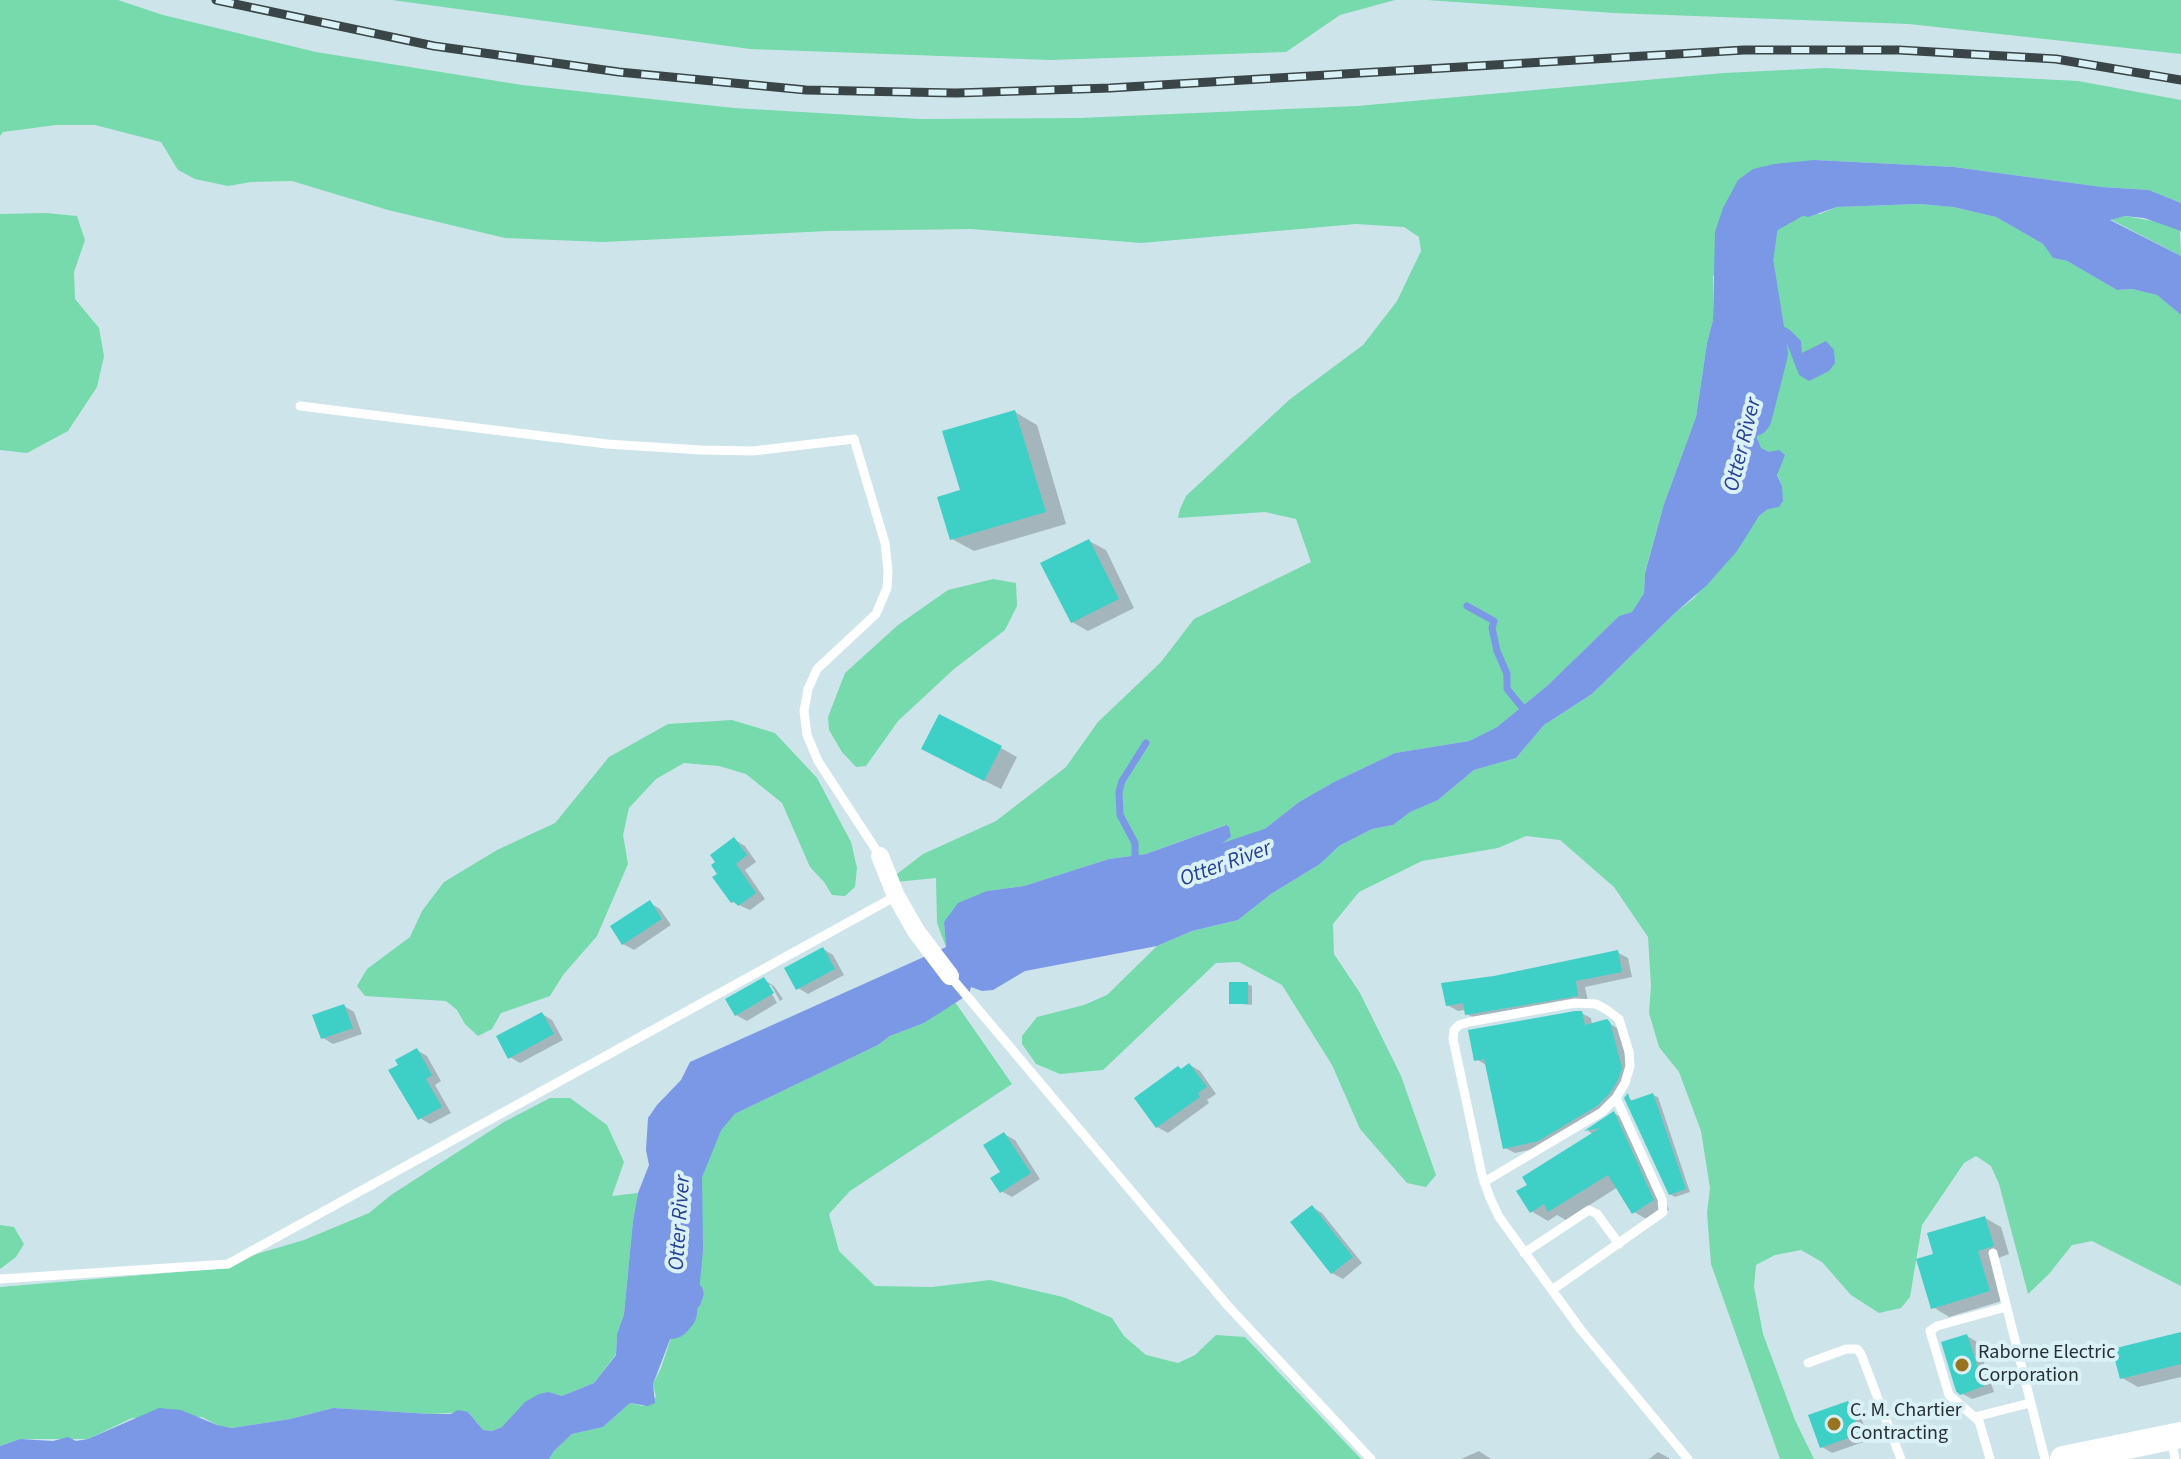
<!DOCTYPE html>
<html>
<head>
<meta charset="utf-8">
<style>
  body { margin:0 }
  canvas { display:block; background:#cde4ea }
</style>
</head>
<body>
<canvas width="2181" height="1459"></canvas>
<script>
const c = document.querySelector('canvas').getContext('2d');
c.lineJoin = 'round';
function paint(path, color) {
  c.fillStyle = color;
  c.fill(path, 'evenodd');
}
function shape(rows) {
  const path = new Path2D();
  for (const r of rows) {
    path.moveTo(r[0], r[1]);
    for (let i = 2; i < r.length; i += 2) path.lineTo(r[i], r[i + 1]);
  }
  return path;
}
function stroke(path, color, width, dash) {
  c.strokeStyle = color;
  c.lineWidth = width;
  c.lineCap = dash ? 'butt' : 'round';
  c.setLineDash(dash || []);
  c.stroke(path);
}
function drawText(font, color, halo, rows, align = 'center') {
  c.font = font + ' "Source Sans 3",sans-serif';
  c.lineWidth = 8;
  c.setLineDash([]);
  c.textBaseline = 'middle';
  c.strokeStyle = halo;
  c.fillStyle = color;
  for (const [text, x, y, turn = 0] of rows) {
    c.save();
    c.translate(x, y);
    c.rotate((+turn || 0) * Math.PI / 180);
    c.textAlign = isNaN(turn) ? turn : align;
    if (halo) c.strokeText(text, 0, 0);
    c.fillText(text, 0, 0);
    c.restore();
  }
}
const green = shape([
  [0,0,118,0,163,15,316,52,522,85,734,108,920,119,1080,118,1357,106,1724,73,1825,68,2078,81,2181,100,2181,203,2149,190,2102,187,1954,167,1815,160,1713,276,1713,320,1707,343,1696,417,1664,504,1645,572,1644,593,1632,612,1619,616,1548,685,1497,727,1469,741,1395,753,1334,782,1299,802,1187,890,1149,905,1132,907,1124,895,1167,870,1197,861,1231,837,1225,825,1146,854,1109,859,1024,886,987,891,944,922,946,947,937,923,936,878,896,882,897,874,923,854,996,821,1066,767,1098,722,1161,662,1194,619,1311,562,1296,519,1265,512,1178,518,1180,509,1186,496,1289,400,1363,345,1397,301,1421,251,1419,237,1404,227,1356,224,1141,243,971,229,828,231,603,242,505,238,388,210,292,181,251,182,228,186,195,179,178,170,161,142,95,125,56,125,3,132,0,136],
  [392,0,1395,0,1340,15,1286,52,1050,60,750,49],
  [1427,0,2181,0,2181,54,1909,24,1614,13],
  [1919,204,1953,207,1996,217,2043,244,2053,258,2067,261,2117,290,2132,289,2157,295,2181,315,2181,1286,2092,1241,2072,1245,2049,1274,2028,1294,1999,1184,1991,1166,1976,1156,1964,1163,1922,1225,1910,1297,1901,1308,1879,1313,1851,1295,1822,1262,1801,1250,1775,1255,1756,1265,1754,1287,1763,1334,1795,1420,1814,1459,1780,1459,1711,1264,1707,1213,1710,1188,1701,1131,1679,1072,1659,1047,1649,1013,1651,986,1648,937,1614,887,1560,840,1526,836,1498,848,1422,861,1359,892,1333,924,1334,954,1360,993,1401,1076,1436,1175,1426,1187,1407,1183,1360,1129,1332,1065,1282,985,1239,962,1216,963,1103,1070,1060,1074,1036,1064,1022,1044,1022,1036,1037,1017,1084,1005,1107,995,1157,946,1192,931,1238,920,1271,894,1320,864,1339,846,1372,829,1393,825,1409,812,1438,800,1474,770,1516,758,1544,725,1592,694,1676,612,1694,598,1759,516,1768,509,1782,486,1768,452,1760,448,1757,438,1767,390,1764,351,1755,305,1741,272,1753,236,1764,225,1797,214,1820,214,1837,207],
  [46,213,77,216,85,240,74,272,75,299,99,328,104,356,97,387,68,431,27,453,0,450,0,214],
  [2125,216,2164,223,2180,230,2181,256,2110,219],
  [993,579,1016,583,1017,606,1005,630,954,669,898,721,866,766,856,767,842,752,829,730,828,717,845,673,898,625,948,590],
  [732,720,775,733,817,778,851,842,857,868,855,887,845,896,832,895,824,882,810,867,782,803,746,774,719,766,684,763,656,779,629,808,623,835,628,864,597,936,563,975,550,996,501,1013,492,1029,478,1036,465,1024,457,1010,446,1001,365,996,357,986,367,969,410,937,422,911,444,882,497,850,555,823,609,757,668,724],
  [955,1002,1012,1084,850,1191,829,1214,839,1251,875,1286,932,1287,990,1280,1063,1297,1112,1318,1124,1336,1146,1355,1178,1363,1195,1355,1216,1335,1245,1337,1361,1459,549,1459,554,1451,572,1434,603,1427,630,1403,643,1406,656,1397,653,1384,661,1368,674,1329,681,1317,700,1306,704,1294,695,1280,685,1271,671,1241,678,1181,689,1148,699,1139,696,1132,686,1135,686,1132,692,1126,720,1121,878,1045,890,1036,924,1023],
  [550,1098,570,1098,607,1125,624,1162,612,1196,638,1193,633,1221,624,1314,617,1334,616,1354,594,1383,562,1396,549,1392,502,1427,492,1431,483,1430,468,1412,430,1414,333,1408,290,1419,232,1428,217,1425,202,1417,132,1418,88,1439,20,1439,0,1446,0,1287,202,1270,304,1240,369,1213,391,1195,504,1122],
  [0,1225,14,1227,24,1244,16,1257,0,1269]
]);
const water = shape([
  [1815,160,1954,167,2102,187,2149,190,2181,203,2181,231,2144,218,2125,216,2110,220,2181,256,2181,315,2157,295,2132,289,2117,290,2067,261,2053,258,2043,244,1996,217,1953,207,1919,204,1837,207,1808,217,1797,214,1764,225,1753,236,1741,272,1755,305,1756,321,1777,323,1790,330,1801,341,1802,353,1826,341,1834,350,1835,363,1829,371,1809,381,1799,375,1784,336,1778,332,1770,332,1763,338,1767,390,1757,438,1761,448,1769,452,1779,450,1785,455,1777,475,1782,486,1783,501,1779,507,1768,509,1759,516,1737,551,1707,585,1676,612,1592,694,1544,725,1516,758,1474,770,1438,800,1410,812,1393,825,1372,829,1339,846,1320,864,1271,894,1238,920,1192,931,1157,946,1025,971,993,990,982,991,971,987,969,994,924,1023,890,1036,878,1045,720,1121,692,1126,686,1135,700,1134,699,1139,689,1148,678,1181,671,1241,685,1271,702,1287,704,1294,700,1306,681,1317,674,1329,653,1384,655,1403,648,1406,630,1403,603,1427,572,1434,554,1451,549,1459,0,1459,0,1446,20,1439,53,1441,68,1437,76,1441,88,1439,159,1408,181,1410,217,1425,232,1428,290,1419,333,1408,430,1414,451,1414,458,1410,468,1412,483,1430,492,1431,502,1427,525,1402,539,1394,549,1392,562,1396,594,1383,616,1355,617,1334,624,1314,633,1221,638,1193,649,1165,646,1150,648,1118,657,1105,681,1080,690,1062,946,947,944,922,958,903,987,891,1024,886,1109,859,1146,854,1226,825,1229,827,1231,837,1197,861,1167,870,1136,886,1125,895,1132,907,1149,905,1187,890,1299,802,1334,782,1395,753,1469,741,1497,727,1548,685,1619,616,1632,612,1644,593,1645,573,1664,504,1696,417,1707,343,1713,320,1715,232,1723,208,1738,180,1753,169,1774,164]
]);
const shadow = shape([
  [1015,412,1037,425,1066,524,974,551,952,539,962,492],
  [1089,541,1106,550,1134,608,1088,631,1072,622],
  [1001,748,1017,757,1001,789,939,758],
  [735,840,745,846,756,862,745,870,765,899,750,910,732,902,720,874],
  [650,903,660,909,671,925,634,950,623,944],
  [823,949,833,955,844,975,808,994,798,988],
  [1617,952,1628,958,1632,977,1585,987,1588,1001,1478,1020,1467,1014,1466,1010,1458,1011,1447,1005,1494,978],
  [764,980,774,986,783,999,780,1001,771,985,767,985,777,1003,747,1021,736,1015],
  [1247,984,1252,986,1252,1005,1231,1003],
  [344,1006,354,1012,362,1034,333,1044,323,1038],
  [1581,1013,1591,1018,1592,1025,1607,1022,1619,1029,1630,1074,1619,1099,1548,1146,1515,1153,1505,1148,1486,1065,1476,1059],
  [542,1014,552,1020,563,1040,520,1063,510,1057],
  [417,1050,427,1056,441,1081,435,1085,451,1113,430,1124,420,1118],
  [1190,1065,1200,1071,1216,1094,1207,1100,1209,1103,1168,1133,1157,1127,1182,1071],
  [1653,1095,1658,1097,1690,1192,1675,1197,1670,1194,1627,1099,1628,1096,1633,1102],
  [1614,1113,1630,1123,1669,1210,1650,1221,1634,1212,1618,1187,1566,1220,1557,1215,1548,1221,1531,1211,1593,1134,1588,1131],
  [1004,1134,1015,1140,1040,1179,1012,1197,1001,1191],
  [1312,1207,1322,1213,1362,1263,1343,1279,1332,1273],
  [1985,1218,2001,1227,2009,1254,1993,1260,2005,1300,1949,1317,1933,1307,1936,1255],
  [2181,1334,2181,1377,2138,1387,2122,1378],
  [1967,1336,1977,1342,1994,1392,1972,1399,1961,1393],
  [1848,1403,1858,1409,1869,1440,1832,1453,1822,1447],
  [1479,1451,1491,1459,1461,1459],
  [1658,1452,1669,1458,1669,1459,1649,1459]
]);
const stream = shape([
  [1467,606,1494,621,1492,628,1497,651,1507,674,1507,689,1526,712],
  [1135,861,1135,843,1120,815,1119,792,1122,781,1146,743]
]);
const river = shape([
  [1751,416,1767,353,1752,260,1758,217,1792,198],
  [1073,919,1167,884,1271,849],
  [671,1318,676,1312,682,1249,681,1173,703,1119,737,1079]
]);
const building = shape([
  [1015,410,1046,512,950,540,937,497,960,490,942,431],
  [1089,539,1119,599,1071,623,1040,563],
  [939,714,1002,746,984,781,921,749],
  [734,837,747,855,736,864,756,893,738,906,734,901,731,903,712,877,717,874,711,865,715,862,710,855],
  [650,900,662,919,622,945,610,926],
  [823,947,835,969,796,990,784,968],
  [1618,950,1622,972,1576,981,1578,996,1465,1015,1463,1003,1446,1006,1441,983,1494,976],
  [764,977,774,993,735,1016,725,999],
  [1229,982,1248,982,1248,1004,1229,1004],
  [344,1004,353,1028,321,1039,312,1015],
  [1575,1011,1582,1011,1585,1025,1607,1019,1610,1022,1622,1068,1618,1080,1610,1093,1597,1106,1538,1141,1503,1149,1484,1059,1474,1061,1468,1030],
  [542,1012,554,1034,508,1059,496,1036],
  [417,1048,432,1075,426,1079,442,1107,418,1120,388,1070,398,1065,395,1060],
  [1189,1063,1207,1087,1198,1093,1200,1097,1156,1128,1134,1098,1178,1066,1181,1069],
  [1628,1093,1630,1101,1653,1093,1686,1189,1669,1195,1624,1098],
  [1614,1111,1654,1200,1632,1214,1608,1175,1548,1212,1544,1204,1530,1213,1516,1191,1527,1185,1522,1177,1600,1128,1584,1131],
  [1004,1132,1031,1173,1000,1193,990,1178,1000,1172,983,1145],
  [1312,1205,1353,1257,1331,1274,1290,1222],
  [1985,1216,1994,1246,1978,1251,1990,1291,1931,1309,1916,1259,1933,1254,1927,1233],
  [2181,1332,2181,1364,2120,1379,2112,1349],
  [1967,1334,1984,1386,1960,1395,1956,1391,1941,1342],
  [1848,1401,1860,1434,1820,1448,1808,1415]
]);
const lane = shape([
  [300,406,607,444,701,450,753,451,854,439,885,543,888,571,887,588,876,614,817,669,808,689,804,711,807,735,818,761,880,856],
  [950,976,1228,1306,1371,1459],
  [1484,1182,1602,1112,1616,1098,1625,1083,1630,1066,1629,1052,1619,1019,1607,1010,1596,1004,1575,1003,1469,1022,1459,1025,1454,1030,1453,1039,1482,1175,1490,1198,1499,1217,1581,1330,1688,1459],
  [1524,1253,1589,1210,1597,1214,1619,1244],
  [1993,1253,2045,1459],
  [0,1279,228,1264,896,896],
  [1552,1290,1663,1212,1662,1199,1616,1098],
  [1808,1363,1846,1349,1857,1349,1861,1354,1901,1459],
  [1975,1417,2030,1403],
  [2171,1439,2175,1459],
  [1990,1459,1979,1421,1949,1395,1930,1331,1937,1326,2006,1307]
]);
const street = shape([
  [880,856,896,896,916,931,950,976]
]);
const secondary = shape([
  [2063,1459,2181,1435]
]);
const rail = shape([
  [216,0,434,46,619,72,806,90,956,93,1110,88,1744,50,1899,50,2056,59,2181,80]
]);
const markers = [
  [1962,1365,8,"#99741e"],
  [1834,1424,8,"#99741e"]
];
const poiNames = [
  ["Raborne Electric",1978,1354],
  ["Corporation",1978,1377],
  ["C. M. Chartier",1850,1412],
  ["Contracting",1850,1435]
];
const waterNames = [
  ["Otter River",1744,445,-76],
  ["Otter River",1226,865,-20],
  ["Otter River",681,1223,-86]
];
paint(green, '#76daac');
paint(water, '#7a98e6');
paint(shadow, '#0003');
stroke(stream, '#7a98e6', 7);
stroke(river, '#7a98e6', 42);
paint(building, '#3ecfc6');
stroke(lane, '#fff', 9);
stroke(street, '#fff', 18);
stroke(secondary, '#fff', 26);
stroke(rail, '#3a4548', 9);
stroke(rail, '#daf1f7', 6, [18]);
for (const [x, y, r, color] of markers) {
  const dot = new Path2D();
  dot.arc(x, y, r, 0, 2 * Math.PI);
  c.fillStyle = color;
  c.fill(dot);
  stroke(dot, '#daf1f7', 3);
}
drawText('20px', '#273033', '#daf1f7', poiNames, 'left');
drawText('italic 22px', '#26409a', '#daf1f7', waterNames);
</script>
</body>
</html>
